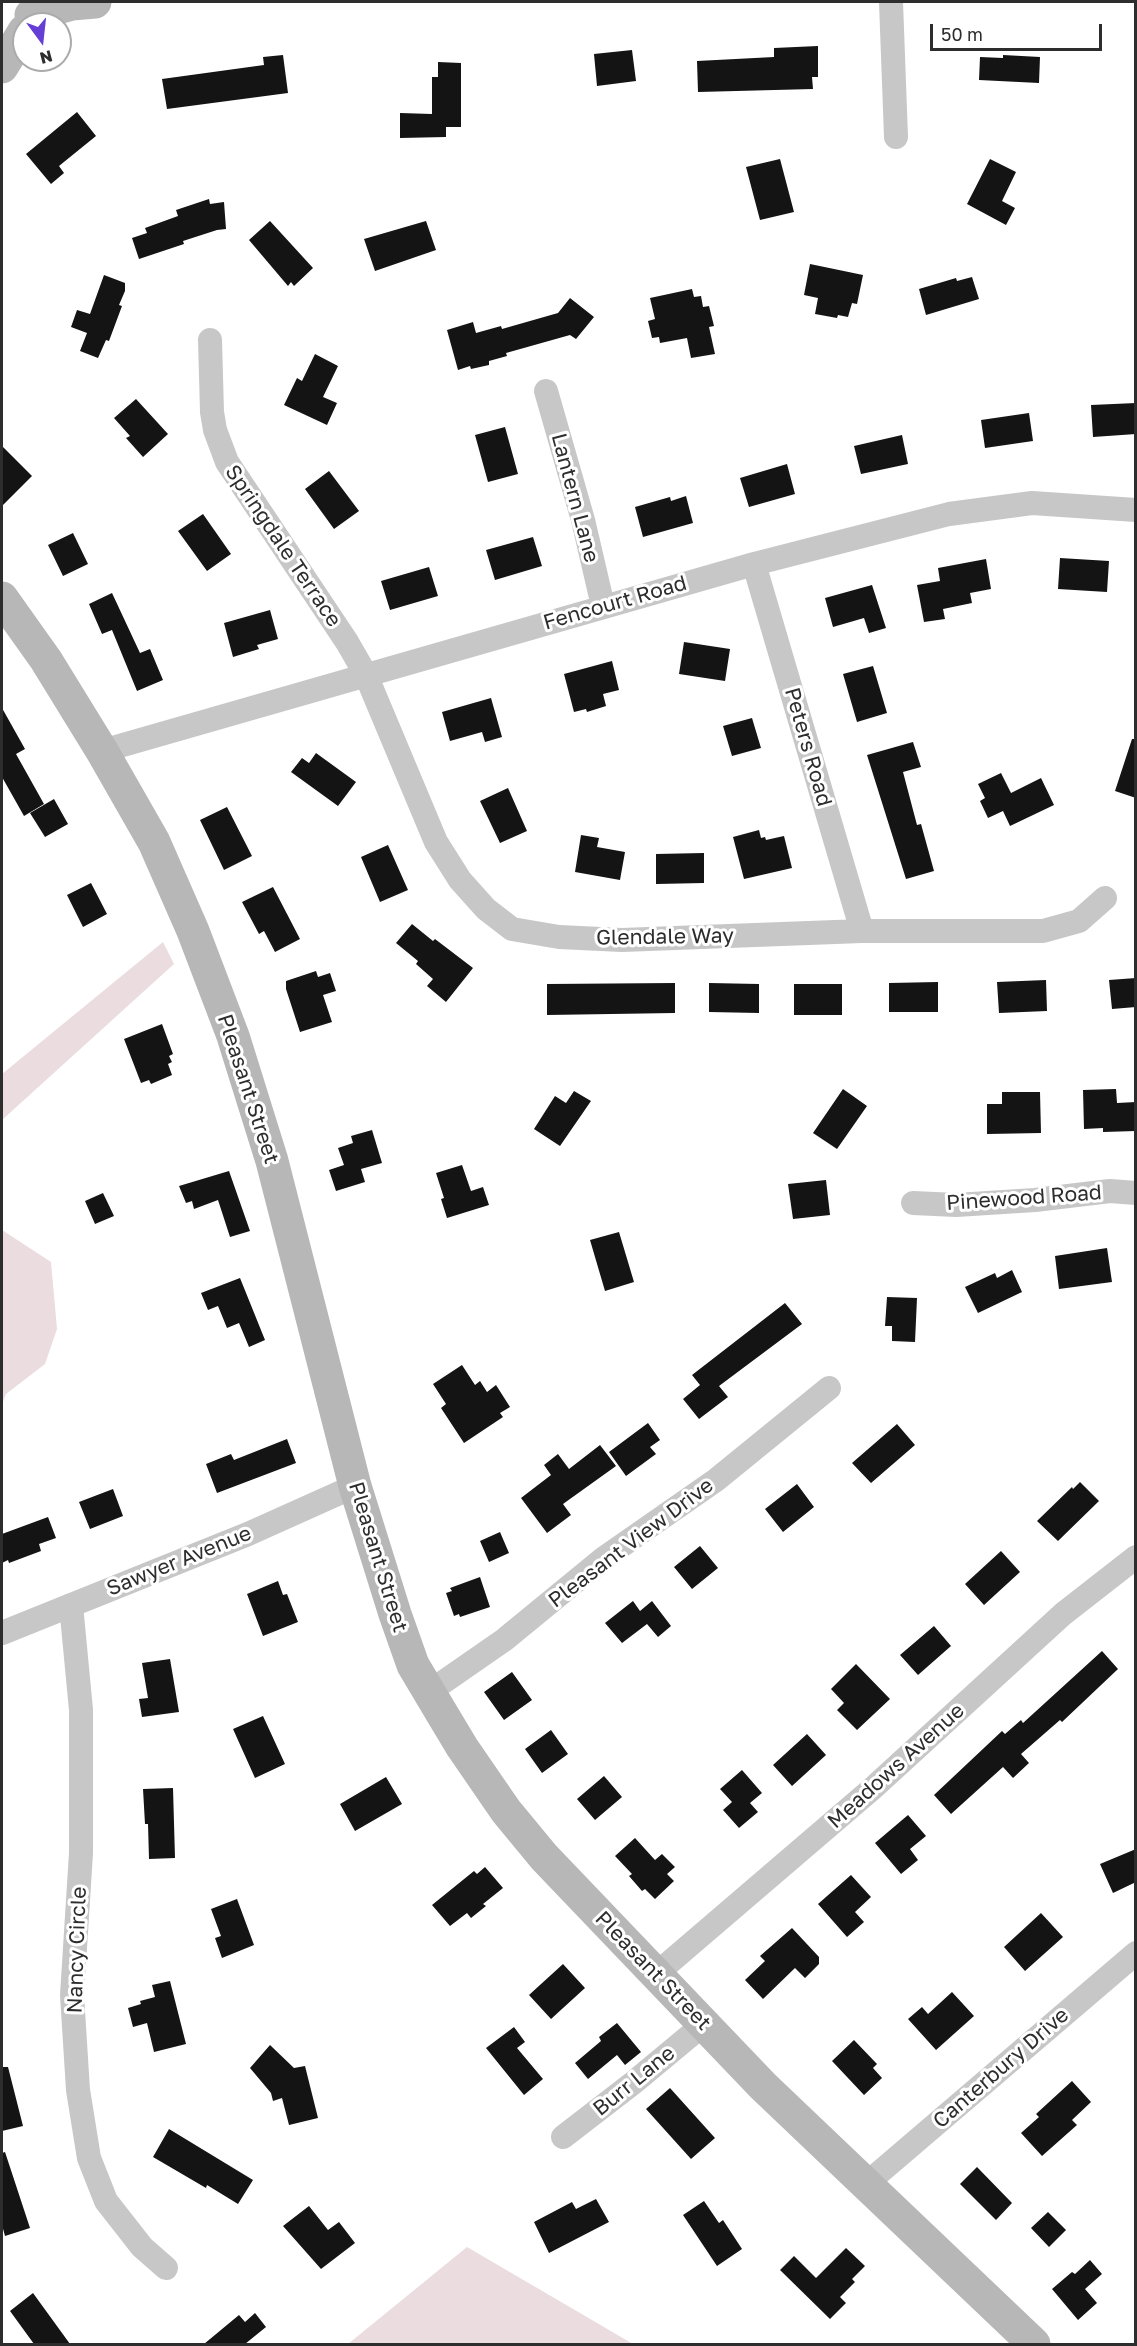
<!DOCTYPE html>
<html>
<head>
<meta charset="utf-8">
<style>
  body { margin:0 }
  #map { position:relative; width:1137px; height:2346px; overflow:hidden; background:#fff; font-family:"Golos Text",sans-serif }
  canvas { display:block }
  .frame { position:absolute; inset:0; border:3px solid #2d2d2d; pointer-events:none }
  .north { position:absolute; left:12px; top:12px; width:60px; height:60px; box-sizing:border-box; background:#fff; border:2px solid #ababab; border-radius:50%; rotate:165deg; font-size:16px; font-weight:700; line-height:24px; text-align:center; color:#2d2d2d }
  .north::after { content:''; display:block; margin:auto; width:21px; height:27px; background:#653fd5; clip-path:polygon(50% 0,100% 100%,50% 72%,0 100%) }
  .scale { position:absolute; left:930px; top:24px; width:172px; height:27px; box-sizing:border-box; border:3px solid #2d2d2d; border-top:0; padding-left:8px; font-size:18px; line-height:21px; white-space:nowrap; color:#2d2d2d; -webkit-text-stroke:4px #fff; paint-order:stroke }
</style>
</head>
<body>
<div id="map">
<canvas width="1137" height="2346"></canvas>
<div class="frame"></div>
<div class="north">N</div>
<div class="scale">50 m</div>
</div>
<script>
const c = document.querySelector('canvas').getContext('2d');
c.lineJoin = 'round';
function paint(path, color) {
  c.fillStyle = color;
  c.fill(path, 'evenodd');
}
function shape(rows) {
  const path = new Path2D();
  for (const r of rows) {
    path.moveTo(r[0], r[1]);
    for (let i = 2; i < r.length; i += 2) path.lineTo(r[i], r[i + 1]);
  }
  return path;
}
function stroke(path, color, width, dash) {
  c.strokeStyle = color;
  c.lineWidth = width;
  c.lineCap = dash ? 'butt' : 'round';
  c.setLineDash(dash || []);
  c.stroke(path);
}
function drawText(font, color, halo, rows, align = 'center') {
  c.font = font + ' "Golos Text",sans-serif';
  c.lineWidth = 6;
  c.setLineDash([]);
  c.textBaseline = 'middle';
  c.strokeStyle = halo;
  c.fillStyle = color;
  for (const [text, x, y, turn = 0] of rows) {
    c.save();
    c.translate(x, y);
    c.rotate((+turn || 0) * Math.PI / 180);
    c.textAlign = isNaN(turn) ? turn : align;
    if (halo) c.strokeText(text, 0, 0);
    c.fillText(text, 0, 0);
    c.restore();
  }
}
const green = shape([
  [163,942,174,964,2,1120,2,1074],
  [2,1230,51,1262,57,1329,45,1364,6,1394,2,1404],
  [467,2247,633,2344,348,2344]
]);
const building = shape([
  [818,46,818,77,812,77,813,89,698,92,697,61,774,57,774,48],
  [632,50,636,81,597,86,594,54],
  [283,55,288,93,167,109,162,79,264,65,263,57],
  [1003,55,1040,57,1039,83,979,80,980,57,1003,58],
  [438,62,461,63,461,127,446,127,446,137,400,138,400,113,432,114,432,77,438,77],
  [77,112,96,136,59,166,64,173,51,184,26,154],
  [780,159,794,212,760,220,746,167],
  [990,159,1016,172,1002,201,1015,208,1006,225,967,204],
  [209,199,210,204,224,202,226,229,217,230,183,241,184,244,139,259,132,238,147,233,145,228,178,216,176,210],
  [270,221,313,268,294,286,291,282,288,286,249,240],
  [426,221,436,250,375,271,364,239],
  [810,264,863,275,857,304,852,303,848,317,838,315,837,318,815,314,818,298,804,295],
  [104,275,125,283,125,291,119,305,122,306,109,341,106,340,98,358,80,351,87,333,71,327,77,310,90,314],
  [972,277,979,299,926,315,919,289,956,278,957,281],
  [692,289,694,297,701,296,703,307,709,306,714,326,709,327,715,354,691,358,687,338,660,343,659,337,652,338,648,321,655,319,650,298],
  [570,298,594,317,576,339,570,335,506,353,507,356,489,361,489,365,471,369,470,366,458,370,447,330,473,322,476,333,501,326,502,329,558,313],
  [315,354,338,366,323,397,337,403,327,425,284,405,297,378,302,381],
  [136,399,168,434,143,457,126,438,130,436,114,418],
  [1136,403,1136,434,1093,437,1091,405],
  [1029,413,1033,441,985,448,981,420],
  [505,427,518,474,488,482,475,435],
  [902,435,908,464,861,474,854,446],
  [2,446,32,476,2,506],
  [787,464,795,494,749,507,740,478],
  [329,471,359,511,334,529,305,489],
  [686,496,693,523,643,537,635,507,670,497,671,501],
  [203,514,231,554,207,571,178,531],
  [73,533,88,564,63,576,48,545],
  [533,537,542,566,495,580,486,550],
  [1060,558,1109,561,1107,592,1058,589],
  [986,559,991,589,970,593,972,603,943,609,945,619,924,622,917,585,940,581,938,568],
  [429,567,438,596,390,610,381,581],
  [872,585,886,628,869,633,864,618,833,627,825,598],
  [112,593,140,653,150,649,163,680,137,691,112,630,102,634,89,604],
  [270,610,278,639,257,645,259,649,233,657,224,623],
  [684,642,730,649,725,681,679,674],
  [612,661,619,690,603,694,606,706,587,712,586,709,574,712,564,674],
  [873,666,887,713,857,722,843,674],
  [491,698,502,737,485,742,482,732,450,741,442,712],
  [2,708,25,749,16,754,44,804,24,816,2,777],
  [752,718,761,748,732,756,723,726],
  [1132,739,1136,739,1136,798,1115,791],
  [913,742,921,767,903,772,917,825,921,824,934,871,906,879,867,755],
  [316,753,356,782,338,806,291,772,302,758,309,763],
  [1001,773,1011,793,1041,778,1054,805,1010,826,1003,811,988,818,980,801,985,798,978,784],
  [508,788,527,831,500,843,480,801],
  [54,799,68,824,45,837,30,813],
  [227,807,252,856,224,870,200,820],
  [759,830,761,838,765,837,766,840,784,836,792,868,744,879,733,837],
  [581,835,599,838,597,847,625,852,620,880,575,872],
  [388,845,408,890,380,902,361,857],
  [704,853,704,883,656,884,656,854],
  [91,883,107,914,83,927,67,895],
  [273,887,300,939,275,952,264,931,259,934,242,902],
  [412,924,433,941,435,939,473,968,446,1002,427,986,433,979,416,964,418,961,396,943],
  [316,971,318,977,330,973,336,991,323,995,332,1022,300,1032,286,989,286,981],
  [1136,978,1136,1007,1112,1009,1109,980],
  [1046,980,1047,1011,999,1013,997,982],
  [938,982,938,1012,889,1012,889,983],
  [675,983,675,1013,547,1015,547,984],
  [709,983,759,984,759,1013,709,1012],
  [794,984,842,984,842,1015,794,1015],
  [162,1024,173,1054,169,1056,172,1062,168,1064,172,1075,151,1084,149,1080,141,1083,124,1039],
  [843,1089,867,1106,837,1149,813,1133],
  [1116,1089,1117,1103,1136,1102,1136,1131,1103,1132,1103,1128,1084,1129,1083,1090],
  [574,1091,591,1101,560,1146,534,1129,555,1096,566,1103],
  [1002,1092,1040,1092,1041,1133,987,1134,987,1104,1002,1104],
  [372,1130,382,1163,361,1169,365,1182,336,1191,329,1170,344,1165,338,1148,353,1143,351,1136],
  [462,1165,471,1191,483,1187,489,1205,447,1218,441,1199,444,1198,436,1173],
  [229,1171,250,1231,230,1237,218,1200,194,1209,192,1201,186,1203,179,1186],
  [826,1180,830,1215,793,1219,788,1184],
  [103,1193,114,1216,95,1224,85,1201],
  [619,1232,634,1282,605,1291,590,1240],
  [1107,1248,1112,1282,1059,1289,1055,1256],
  [1012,1270,1022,1292,978,1313,965,1287,995,1273,997,1278],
  [240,1278,265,1340,249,1347,239,1323,227,1328,218,1306,208,1310,201,1293],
  [887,1297,917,1298,915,1342,892,1341,892,1326,885,1326],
  [785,1303,802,1324,719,1386,728,1397,699,1419,683,1399,700,1385,692,1375],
  [462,1365,475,1385,480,1381,487,1392,496,1385,510,1407,500,1413,503,1417,464,1443,441,1408,446,1404,433,1384],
  [648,1423,660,1440,650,1447,656,1454,626,1476,609,1452],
  [897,1424,915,1445,871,1483,852,1463],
  [287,1439,296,1463,217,1493,206,1464,231,1454,234,1460],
  [600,1445,616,1466,563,1504,571,1515,547,1533,521,1498,551,1475,544,1465,558,1454,569,1469],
  [1080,1482,1099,1501,1058,1541,1037,1521,1072,1487,1073,1489],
  [797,1484,814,1507,783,1532,765,1509],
  [113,1489,123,1516,90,1529,79,1502],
  [48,1517,56,1538,39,1544,41,1551,9,1563,8,1560,2,1563,2,1534],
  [500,1532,509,1553,489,1562,480,1541],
  [700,1546,718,1568,692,1589,674,1567],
  [1001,1551,1020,1572,984,1605,965,1584],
  [480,1577,490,1607,460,1617,459,1614,454,1616,446,1593,452,1591,450,1588],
  [278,1581,283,1595,287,1594,298,1622,263,1636,247,1594],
  [633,1601,640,1611,652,1601,671,1626,658,1637,647,1624,622,1643,605,1623],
  [934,1626,951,1646,918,1675,900,1655],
  [1102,1651,1118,1669,1062,1722,1060,1720,1021,1754,1029,1763,1013,1778,1003,1767,951,1814,934,1795,1002,1731,1005,1734,1021,1720,1023,1723],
  [170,1659,179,1712,142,1717,139,1699,148,1698,142,1663],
  [856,1664,890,1699,857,1730,837,1710,844,1703,831,1689],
  [512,1672,532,1700,504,1720,484,1692],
  [263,1716,285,1764,255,1778,233,1729],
  [551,1730,568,1754,542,1773,525,1749],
  [807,1734,826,1755,792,1786,773,1765],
  [742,1770,762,1793,750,1803,758,1812,739,1828,723,1810,732,1802,720,1789],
  [604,1776,622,1797,595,1820,577,1799],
  [386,1777,402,1804,355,1831,340,1804],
  [173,1788,175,1858,149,1859,148,1824,145,1824,143,1789],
  [908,1815,926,1836,910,1849,918,1860,901,1874,875,1843],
  [635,1838,655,1860,662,1854,675,1867,667,1874,674,1881,655,1899,645,1889,642,1891,629,1876,632,1874,615,1856],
  [1136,1849,1136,1882,1113,1893,1100,1864],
  [485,1867,503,1888,483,1904,486,1906,471,1918,467,1913,450,1926,432,1905,474,1871,477,1874],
  [851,1875,871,1897,855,1912,864,1922,847,1937,818,1904],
  [237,1899,254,1945,222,1958,215,1938,221,1936,211,1909],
  [1041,1913,1063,1937,1025,1971,1004,1947],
  [792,1928,819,1957,819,1964,805,1978,795,1968,763,1999,745,1980,765,1961,760,1956],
  [563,1964,585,1988,551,2019,529,1995],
  [170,1981,186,2044,154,2052,147,2023,133,2027,128,2008,141,2004,140,2001,155,1997,152,1985],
  [952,1992,974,2016,936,2050,908,2019,922,2007,928,2014],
  [617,2023,641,2052,625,2065,617,2055,588,2079,575,2063,601,2041,599,2037],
  [514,2027,525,2042,517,2048,543,2079,524,2095,486,2048],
  [854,2040,877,2064,873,2068,882,2078,864,2095,832,2061],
  [270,2045,294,2068,305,2066,318,2118,289,2125,282,2098,273,2101,271,2093,250,2068],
  [2,2067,8,2067,23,2126,2,2131],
  [1072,2081,1091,2102,1072,2120,1077,2125,1042,2156,1021,2133,1039,2117,1036,2114],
  [670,2088,715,2138,691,2159,646,2109],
  [169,2129,253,2180,238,2204,207,2185,206,2188,153,2157],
  [5,2152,30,2228,5,2236,2,2225,2,2153],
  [977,2167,1012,2203,996,2220,960,2184],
  [596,2199,609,2222,549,2253,534,2222,572,2202,576,2209],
  [704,2201,719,2223,723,2220,742,2249,717,2266,683,2215],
  [309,2206,328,2230,339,2222,355,2243,321,2269,283,2226],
  [1048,2212,1066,2230,1049,2247,1031,2228],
  [846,2248,865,2266,852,2279,855,2282,840,2297,846,2303,830,2319,780,2270,794,2256,816,2278],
  [1090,2260,1102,2274,1085,2289,1097,2303,1078,2320,1052,2289,1072,2272,1075,2274],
  [33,2293,70,2344,34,2344,10,2311],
  [255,2313,266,2327,245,2344,204,2344,239,2315,245,2322]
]);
const street = shape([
  [891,2,896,137],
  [210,340,212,412,215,430,227,462,347,642,366,675,436,842,460,880,486,909,512,929,559,937,622,940,862,931,1043,931,1079,921,1105,898],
  [546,391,583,520,603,606],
  [754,564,862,931],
  [102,751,754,564,949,514,1032,503,1136,510],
  [913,1203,956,1205,1035,1200,1110,1191,1136,1193],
  [71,1605,81,1710,81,1853,72,1995,78,2090,89,2158,106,2201,142,2247,166,2268],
  [2,1633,248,1534,355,1486],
  [429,1692,504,1640,604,1558,716,1480,829,1388],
  [656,1974,873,1788,1063,1614,1136,1557],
  [563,2137,633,2083,704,2024],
  [866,2184,1136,1953]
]);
const secondary = shape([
  [31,15,72,4,95,2],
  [2,67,24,31],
  [2,598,46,660,102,751,154,842,193,931,233,1036,272,1161,355,1486,395,1614,413,1665,441,1712,462,1747,506,1811,544,1857,763,2086,1034,2344]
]);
const streetNames = [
  ["Lantern Lane",575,498,75],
  ["Springdale Terrace",283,546,56],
  ["Fencourt Road",615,603,-16],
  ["Peters Road",808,747,74],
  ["Glendale Way",665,937,-1],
  ["Pleasant Street",248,1089,72],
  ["Pinewood Road",1024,1198,-4],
  ["Pleasant View Drive",631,1543,-37],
  ["Pleasant Street",378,1557,73],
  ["Sawyer Avenue",179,1561,-22],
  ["Meadows Avenue",896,1766,-42],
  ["Nancy Circle",77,1950,-88],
  ["Pleasant Street",653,1971,46],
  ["Canterbury Drive",1001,2068,-41],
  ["Burr Lane",634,2081,-39]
];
paint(green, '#eadcdf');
paint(building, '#141414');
stroke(street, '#c7c7c7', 24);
stroke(secondary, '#b7b7b7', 33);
drawText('21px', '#2d2d2d', '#fff', streetNames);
</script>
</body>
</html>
